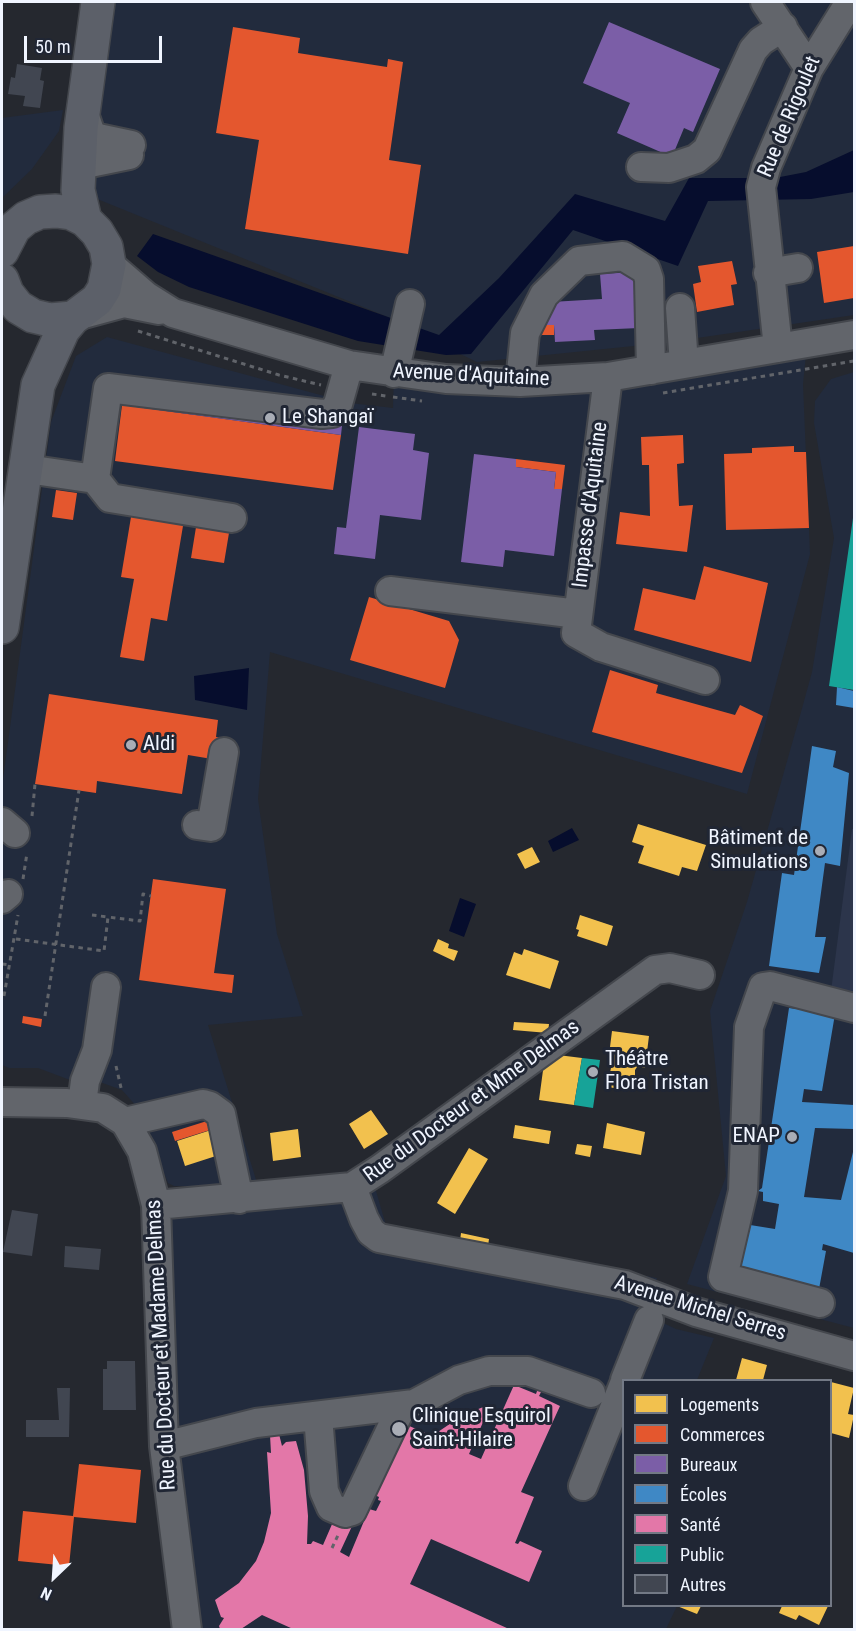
<!DOCTYPE html>
<html>
<head>
<meta charset="utf-8">
<style>
  body { margin:0 }
  #map { position:relative; width:856px; height:1631px; overflow:hidden; background:#25282f; font-family:"Roboto Condensed",sans-serif }
  canvas { display:block }
  .frame { position:absolute; inset:0; border:3px solid #f0f5ff; pointer-events:none }
  .legend { position:absolute; left:622px; top:1379px; width:210px; height:228px; box-sizing:border-box; background:#202634; border:2px solid #737985; margin:0; padding:8px 10px; list-style:none; font-size:18px; color:#f0f5ff }
  .legend li { display:flex; align-items:center; gap:12px; height:30px }
  .legend b { width:30px; border:2px solid #737985 }
  .north { position:absolute; left:24px; top:1547px; width:60px; height:60px; -webkit-text-stroke:4px #202634; paint-order:stroke; rotate:205deg; font-size:16px; font-weight:700; line-height:24px; text-align:center; color:#f0f5ff }
  .north::after { content:''; display:block; margin:auto; width:21px; height:27px; background:#f0f5ff; clip-path:polygon(50% 0,100% 100%,50% 72%,0 100%) }
  .scale { position:absolute; left:24px; top:36px; width:138px; height:27px; box-sizing:border-box; border:3px solid #f0f5ff; border-top:0; padding-left:8px; font-size:18px; line-height:21px; white-space:nowrap; color:#f0f5ff; -webkit-text-stroke:4px #202634; paint-order:stroke }
</style>
</head>
<body>
<div id="map">
<canvas width="856" height="1631"></canvas>
<div class="frame"></div>
<ul class="legend">
<li><b style="height:16px;background:#f2c14e"></b>Logements</li>
<li><b style="height:16px;background:#e4572e"></b>Commerces</li>
<li><b style="height:16px;background:#7b5ea7"></b>Bureaux</li>
<li><b style="height:16px;background:#3f88c5"></b>Écoles</li>
<li><b style="height:16px;background:#e377a8"></b>Santé</li>
<li><b style="height:16px;background:#17a398"></b>Public</li>
<li><b style="height:16px;background:#414651"></b>Autres</li>
</ul>
<div class="north">N</div>
<div class="scale">50 m</div>
</div>
<script>
const c = document.querySelector('canvas').getContext('2d');
c.lineJoin = 'round';
function paint(path, color) {
  c.fillStyle = color;
  c.fill(path, 'evenodd');
}
function shape(rows) {
  const path = new Path2D();
  for (const r of rows) {
    path.moveTo(r[0], r[1]);
    for (let i = 2; i < r.length; i += 2) path.lineTo(r[i], r[i + 1]);
  }
  return path;
}
function stroke(path, color, width, dash) {
  c.strokeStyle = color;
  c.lineWidth = width;
  c.lineCap = dash ? 'butt' : 'round';
  c.setLineDash(dash || []);
  c.stroke(path);
}
function drawText(font, color, halo, rows, align = 'center') {
  c.font = font + ' "Roboto Condensed",sans-serif';
  c.lineWidth = 6;
  c.setLineDash([]);
  c.textBaseline = 'middle';
  c.strokeStyle = halo;
  c.fillStyle = color;
  for (const [text, x, y, turn = 0] of rows) {
    c.save();
    c.translate(x, y);
    c.rotate((+turn || 0) * Math.PI / 180);
    c.textAlign = isNaN(turn) ? turn : align;
    if (halo) c.strokeText(text, 0, 0);
    c.fillText(text, 0, 0);
    c.restore();
  }
}
const built = shape([
  [110,2,854,2,854,315,663,343,477,362,425,337,405,324,85,194],
  [63,110,59,131,32,169,2,198,2,118],
  [107,337,350,403,393,408,394,373,446,379,807,344,803,384,810,554,747,794,270,652,258,799,277,934,303,1016,208,1025,258,1186,174,1186,168,1183,138,1108,122,1090,97,1081,70,1080,38,1068,9,1068,2,1065,2,787,51,422,76,356],
  [854,372,854,1328,687,1284,726,1176,710,1011,747,902,801,712,812,672,834,538,814,423,815,401,831,379],
  [374,1184,387,1229,657,1278,644,1314,676,1329,714,1338,697,1380,624,1380,624,1606,677,1606,666,1629,199,1629,175,1458,166,1215,326,1206,352,1187]
]);
const green = shape([
  [852,829,854,829,854,995,831,991]
]);
const water = shape([
  [854,150,854,192,811,199,708,201,678,266,573,230,471,354,446,355,358,341,189,287,158,272,137,256,153,234,439,335,499,278,575,194,665,221,689,178,775,178,806,172],
  [249,668,247,710,195,700,194,676],
  [572,828,579,840,553,852,548,841],
  [460,898,476,904,464,937,449,931]
]);
const homes = shape([
  [638,824,706,845,697,871,682,867,679,876,638,863,644,846,632,842],
  [532,847,540,862,525,869,517,854],
  [580,915,613,926,607,946,577,936,579,930,576,929],
  [438,939,449,944,448,948,458,951,454,961,433,951],
  [524,949,559,961,550,989,506,975,514,952,522,955],
  [514,1022,549,1024,548,1033,513,1030],
  [612,1031,649,1036,645,1068,637,1067,635,1070,635,1091,607,1087,612,1063,608,1063],
  [558,1055,582,1058,574,1105,539,1100,544,1063],
  [371,1110,388,1134,364,1149,349,1124],
  [607,1123,645,1132,641,1155,603,1148],
  [515,1125,551,1131,549,1144,513,1138],
  [298,1129,301,1157,273,1161,270,1133],
  [211,1130,219,1155,185,1166,177,1141],
  [577,1144,592,1146,590,1157,575,1154],
  [469,1148,488,1159,455,1214,437,1203],
  [461,1233,489,1239,488,1246,460,1241],
  [742,1358,767,1365,763,1380,736,1380],
  [831,1382,854,1388,848,1414,854,1415,849,1438,831,1433],
  [677,1606,701,1606,697,1614],
  [782,1606,828,1606,819,1625,799,1615,796,1620,779,1613]
]);
const shops = shape([
  [233,27,300,38,298,53,387,67,388,59,403,62,389,160,421,165,408,254,245,229,259,140,216,133],
  [854,246,854,298,824,303,817,252],
  [732,261,737,284,731,285,734,305,697,312,693,284,701,282,698,266],
  [545,325,554,325,554,335,540,335],
  [122,405,341,435,333,490,115,461],
  [683,435,684,463,677,464,679,506,693,505,687,552,616,544,620,512,650,516,649,465,642,465,641,437],
  [794,446,794,452,806,452,809,528,726,530,724,454,752,453,752,448],
  [516,459,565,465,562,489,554,489,556,472,516,467],
  [56,490,77,493,73,520,52,517],
  [132,511,184,520,167,621,151,618,144,661,120,657,134,579,121,577],
  [197,521,230,527,224,563,191,558],
  [704,566,768,583,751,662,634,630,643,588,695,600],
  [369,597,449,621,459,640,445,688,350,660],
  [610,670,658,685,656,693,735,715,740,705,763,716,742,773,592,732],
  [49,694,218,720,216,737,223,738,220,753,212,759,188,755,182,794,97,781,96,793,35,784],
  [153,879,226,889,214,973,234,975,232,993,139,980],
  [23,1016,42,1019,41,1027,22,1023],
  [207,1121,210,1130,175,1141,172,1132],
  [79,1464,141,1470,136,1523,74,1517,69,1566,18,1561,23,1511,73,1516]
]);
const offices = shape([
  [609,22,720,69,693,132,684,128,672,157,617,133,630,103,583,83],
  [636,272,639,328,594,330,595,340,555,342,554,325,545,325,551,302,602,299,600,274],
  [123,397,342,426,341,435,122,405],
  [359,427,415,434,413,450,429,453,421,520,380,515,375,559,334,554,337,527,346,528],
  [474,454,516,459,516,467,556,472,554,489,562,489,554,556,505,550,503,567,461,562]
]);
const schools = shape([
  [837,687,854,691,854,708,836,705],
  [812,746,836,751,833,767,849,773,840,866,825,863,815,937,826,937,819,973,769,966,782,873,794,875],
  [789,1008,835,1014,822,1091,804,1089,802,1102,854,1105,854,1129,815,1128,804,1197,841,1200,854,1148,854,1253,823,1244,822,1250,826,1251,819,1289,734,1276,744,1224,775,1229,779,1204,763,1201,763,1192,758,1191,762,1188]
]);
const health = shape([
  [514,1385,536,1394,538,1388,542,1390,539,1396,560,1406,521,1492,534,1497,515,1543,518,1544,520,1541,542,1551,529,1582,431,1539,410,1584,509,1629,293,1629,262,1615,241,1629,220,1629,219,1626,224,1618,221,1617,215,1600,239,1583,256,1561,264,1542,271,1513,267,1452,271,1453,270,1435,279,1434,282,1446,286,1442,296,1441,304,1470,308,1516,307,1544,311,1544,313,1541,323,1545,336,1515,353,1524,340,1552,349,1557,369,1509,376,1511,381,1501,378,1500,379,1497,368,1492,398,1421,432,1436,463,1415,491,1404,469,1454,481,1459]
]);
const public = shape([
  [853,518,854,518,854,690,829,686],
  [582,1058,600,1060,593,1108,574,1105]
]);
const building = shape([
  [17,64,42,68,40,80,44,81,40,108,23,106,25,96,8,94,11,77,15,78],
  [12,1210,38,1214,32,1256,3,1252],
  [65,1246,101,1249,99,1270,64,1267],
  [107,1361,135,1361,136,1410,103,1410,103,1369,107,1369],
  [57,1388,70,1388,69,1437,26,1437,26,1420,59,1420]
]);
const path = shape([
  [138,331,279,375,321,385],
  [663,393,854,361],
  [372,394,386,396],
  [393,397,422,401],
  [32,816,35,784],
  [23,879,27,853],
  [92,915,108,917],
  [16,939,104,951,108,917,140,921,143,894,151,896],
  [2,964,10,965],
  [4,996,18,915],
  [45,1016,79,790],
  [116,1066,122,1092],
  [332,1548,339,1533]
]);
const minor = shape([
  [765,2,809,68],
  [83,111,91,134,98,138,131,145],
  [80,165,129,155],
  [641,167,669,168,696,159,707,150,753,50,761,41,783,27],
  [109,264,146,296,173,313,349,365,446,379,520,382,608,377,854,335],
  [768,273,798,268],
  [680,308,684,364],
  [76,316,124,303,159,310],
  [778,348,761,187,766,168,809,68,850,2],
  [394,373,410,304],
  [608,377,576,633,601,647,705,680],
  [520,382,525,333,544,295,579,261,623,256,646,270,649,279,651,370],
  [27,469,95,479,110,498,232,518],
  [95,479,108,388,322,414,332,413,338,404,349,365],
  [390,591,578,614],
  [2,822,15,833],
  [197,825,211,827,224,752],
  [2,899,8,894],
  [2,1102,67,1103,103,1108,125,1122,142,1151,156,1205,164,1446,187,1630],
  [82,1104,85,1081,97,1050,106,987],
  [125,1122,203,1104,210,1106,221,1114,239,1199],
  [352,1187,364,1219,371,1232,379,1238,625,1285,696,1312,854,1356],
  [156,1205,352,1187,380,1169,655,970,670,968,700,975],
  [820,1303,723,1277,743,1191,749,1027,763,987,770,986,854,1008],
  [625,1380,649,1320],
  [318,1416,324,1491,331,1507,345,1513,352,1511,402,1406],
  [164,1446,256,1423,414,1404,459,1380,489,1371,528,1371,591,1393],
  [583,1486,624,1384]
]);
const major = shape([
  [85,220,78,190,81,128,98,2],
  [2,251,14,228,26,218,40,212,56,211,71,213,85,220,97,232,106,247,109,264,104,289,97,300,73,318,50,320,33,316,18,307,7,293,2,280],
  [2,627,38,385,63,330,73,318]
]);
const markers = [
  [270,418,6,"#a9adb6"],
  [131,745,6,"#a9adb6"],
  [820,851,6,"#a9adb6"],
  [593,1072,6,"#a9adb6"],
  [792,1137,6,"#a9adb6"],
  [399,1429,8,"#a9adb6"]
];
const streetNames = [
  ["Rue de Rigoulet",790,117,-67],
  ["Avenue d'Aquitaine",471,376,3],
  ["Impasse d'Aquitaine",591,505,-83],
  ["Rue du Docteur et Mme Delmas",472,1102,-36],
  ["Avenue Michel Serres",700,1309,17],
  ["Rue du Docteur et Madame Delmas",162,1345,-93]
];
const poiNames = [
  ["Le Shangaï",282,418],
  ["Aldi",143,745],
  ["Bâtiment de",808,839,"right"],
  ["Simulations",808,863,"right"],
  ["Théâtre",605,1060],
  ["Flora Tristan",605,1084],
  ["ENAP",780,1137,"right"],
  ["Clinique Esquirol",412,1417],
  ["Saint-Hilaire",412,1441]
];
paint(built, '#222b3d');
paint(green, '#2c354b');
paint(water, '#060d2d');
paint(homes, '#f2c14e');
paint(shops, '#e4572e');
paint(offices, '#7b5ea7');
paint(schools, '#3f88c5');
paint(health, '#e377a8');
paint(public, '#17a398');
paint(building, '#414651');
stroke(minor, '#44474d', 32);
stroke(major, '#44474d', 36);
stroke(path, '#61646a', 3, [4.5, 4.5]);
stroke(minor, '#62656b', 28);
stroke(major, '#5c6069', 33);
for (const [x, y, r, color] of markers) {
  const dot = new Path2D();
  dot.arc(x, y, r, 0, 2 * Math.PI);
  c.fillStyle = color;
  c.fill(dot);
  stroke(dot, '#202634', 2);
}
drawText('21px', '#f0f5ff', '#202634', streetNames);
drawText('21px', '#f0f5ff', '#202634', poiNames, 'left');
</script>
</body>
</html>
